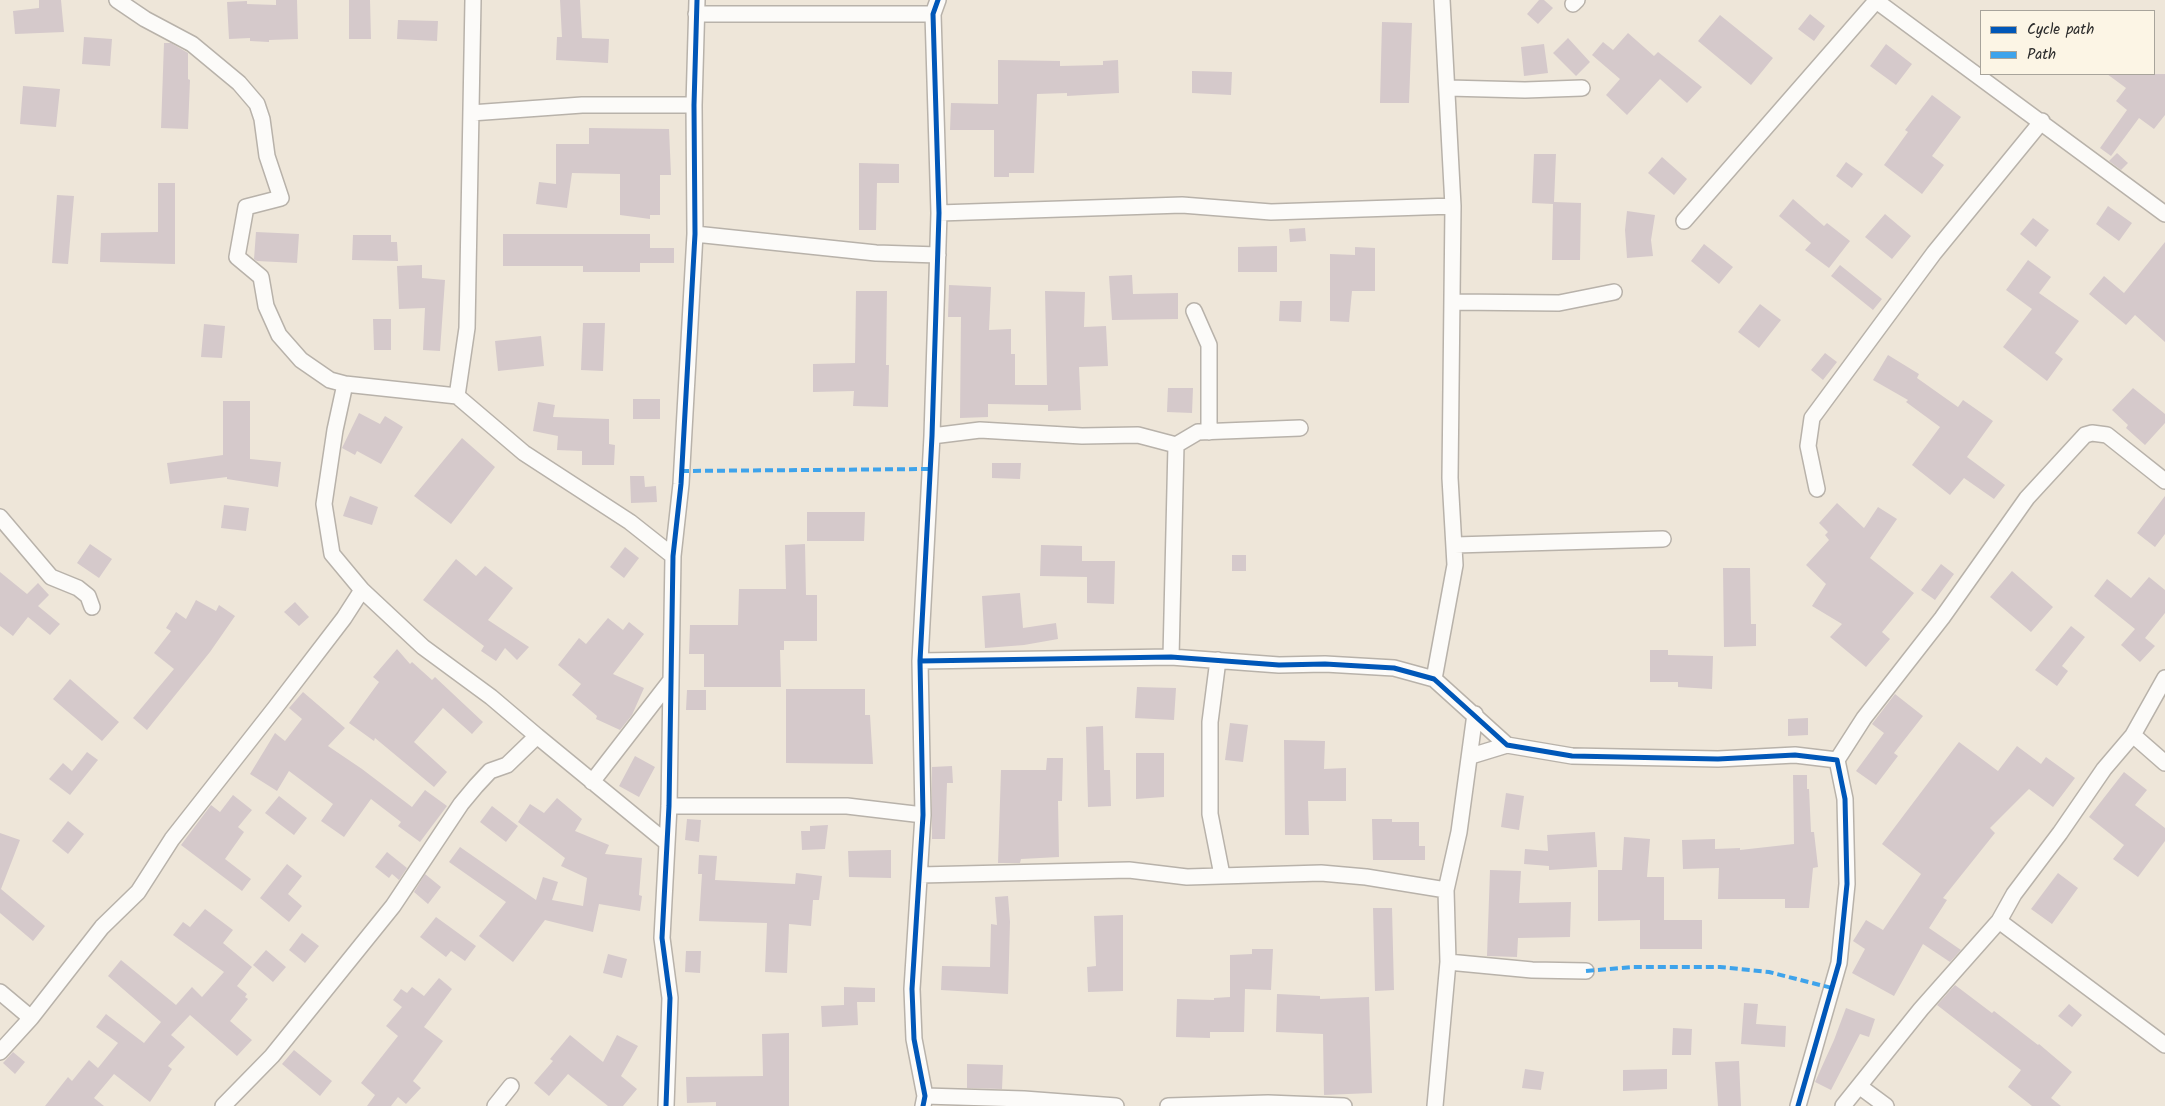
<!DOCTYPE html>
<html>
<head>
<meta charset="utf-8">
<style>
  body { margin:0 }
  #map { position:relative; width:2165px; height:1106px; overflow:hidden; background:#eee6d9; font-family:Kalam,sans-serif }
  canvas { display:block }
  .legend { position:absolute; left:1980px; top:10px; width:175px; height:65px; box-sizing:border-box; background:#fcf5e5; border:1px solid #a8a49b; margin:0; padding:6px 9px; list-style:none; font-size:15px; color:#2b2b2b }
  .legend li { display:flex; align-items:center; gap:10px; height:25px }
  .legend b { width:25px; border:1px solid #a8a49b }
</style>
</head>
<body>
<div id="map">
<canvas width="2165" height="1106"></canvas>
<ul class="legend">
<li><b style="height:6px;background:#0057b8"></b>Cycle path</li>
<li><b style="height:6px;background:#3ea3eb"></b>Path</li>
</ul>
</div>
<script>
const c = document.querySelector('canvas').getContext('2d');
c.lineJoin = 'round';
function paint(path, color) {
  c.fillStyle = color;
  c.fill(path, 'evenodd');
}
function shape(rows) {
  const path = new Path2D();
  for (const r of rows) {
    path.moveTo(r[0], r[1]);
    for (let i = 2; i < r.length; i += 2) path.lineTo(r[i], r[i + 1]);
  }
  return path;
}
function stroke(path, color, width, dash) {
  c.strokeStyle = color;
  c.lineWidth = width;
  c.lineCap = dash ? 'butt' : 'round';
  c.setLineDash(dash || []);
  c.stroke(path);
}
const building = shape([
  [39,0,61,0,64,32,15,34,13,11,39,8],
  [276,0,297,0,298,39,269,40,269,42,250,41,250,38,229,39,227,2,247,1,247,4,276,5],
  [349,0,370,0,371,39,349,39],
  [560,0,580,0,582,38,609,39,608,63,556,60,557,37,562,37],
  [1539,0,1544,0,1553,8,1538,24,1527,14],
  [1810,14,1825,26,1814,41,1798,29],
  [1720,15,1773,58,1751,85,1698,41],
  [398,20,438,21,437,41,397,39],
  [1382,22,1412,23,1409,103,1380,103],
  [1628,33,1654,56,1658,52,1702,87,1687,103,1660,79,1627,115,1606,95,1620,79,1592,55,1603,42,1613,50],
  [84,37,112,39,110,66,82,64],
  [1568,38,1590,62,1576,76,1553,53],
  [164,43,171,43,188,53,188,79,190,80,188,129,161,128],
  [1544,44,1548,73,1524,76,1521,47],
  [1886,44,1912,64,1896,85,1870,66],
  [998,60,1060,61,1060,66,1103,65,1103,61,1118,60,1119,93,1067,96,1067,93,1037,94,1034,173,1009,173,1009,177,994,177,994,130,950,130,951,103,998,104],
  [1192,71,1232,72,1231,95,1192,93],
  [2107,74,2165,74,2165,115,2154,129,2139,118,2111,156,2100,148,2127,110,2116,101,2126,88],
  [23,86,60,89,56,127,20,124],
  [1932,95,1961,117,1932,156,1944,165,1922,194,1884,165,1908,132,1905,130],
  [589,128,669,129,671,175,660,175,660,215,650,215,650,219,620,215,620,174,572,173,567,208,536,204,539,182,556,184,556,144,589,144],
  [2117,153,2128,163,2121,170,2109,161],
  [1534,154,1556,154,1554,202,1581,203,1580,260,1552,260,1553,204,1532,203],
  [1662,157,1687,179,1674,195,1648,173],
  [1846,162,1863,174,1852,188,1836,176],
  [859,163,899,164,899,183,877,183,876,230,859,230],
  [158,183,175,183,175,264,100,262,101,233,158,232],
  [57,195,74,196,68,264,52,263],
  [1793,199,1824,226,1827,223,1850,241,1829,268,1805,250,1811,243,1779,216],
  [2108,206,2132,223,2119,241,2096,224],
  [1627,211,1655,215,1651,240,1653,256,1627,258,1625,230],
  [1885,214,1911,236,1892,259,1865,237],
  [2033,218,2049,230,2036,247,2020,234],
  [1305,228,1306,241,1290,242,1289,229],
  [256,232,299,234,297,263,257,261,254,259],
  [503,234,650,234,650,248,674,248,674,263,640,263,640,272,583,272,583,266,503,266],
  [353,235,391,235,391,242,397,242,398,261,352,260],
  [2165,242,2165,342,2135,315,2126,325,2089,294,2104,276,2124,293],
  [1704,244,1733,267,1719,284,1691,261],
  [1277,246,1277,272,1238,272,1238,247],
  [1355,247,1375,248,1375,291,1352,291,1349,322,1330,321,1330,254,1355,255],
  [2028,260,2051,277,2039,293,2079,321,2055,353,2063,359,2047,381,2003,347,2032,309,2006,290],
  [422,265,422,278,445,280,440,351,423,350,425,308,399,309,397,266],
  [1840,265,1882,299,1873,310,1831,276],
  [1132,275,1133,294,1178,293,1178,319,1112,320,1109,276],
  [949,285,991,287,989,330,1011,329,1011,354,1015,354,1015,385,1047,385,1045,291,1085,292,1084,327,1106,326,1108,366,1079,367,1081,410,1048,411,1048,405,988,404,988,417,960,418,961,317,948,317],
  [856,291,887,291,886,365,889,365,888,407,853,406,854,391,813,392,813,364,855,363],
  [1280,301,1302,301,1301,322,1279,321],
  [1760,304,1781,320,1759,348,1738,332],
  [373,319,391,319,391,350,374,350],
  [583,323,605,323,603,371,581,370],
  [204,324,225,326,222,358,201,357],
  [541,336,544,366,498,371,495,341],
  [1825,353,1837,362,1823,380,1811,370],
  [1888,355,1919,374,1917,378,1958,407,1963,400,1993,421,1967,457,2005,485,1994,499,1964,478,1950,495,1912,465,1940,427,1906,402,1908,400,1873,380],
  [1168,388,1193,388,1192,413,1167,412],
  [2133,388,2165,414,2165,423,2145,445,2126,428,2128,425,2112,410],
  [633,399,660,399,660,419,633,419],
  [223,401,250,401,250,459,281,462,278,487,227,479,227,477,170,484,167,463,223,455],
  [538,402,555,405,553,417,609,419,609,444,615,445,614,465,582,465,582,451,557,450,558,436,533,431],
  [359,413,380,424,385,416,403,427,381,464,357,451,355,455,342,448],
  [462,438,495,467,451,524,414,496],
  [992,463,1021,463,1020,479,992,478],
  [630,476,644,476,645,487,656,486,657,502,631,503],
  [350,496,378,507,372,525,343,516],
  [2165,496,2165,534,2155,547,2137,533],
  [1837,503,1864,528,1878,507,1897,519,1870,558,1914,593,1882,632,1890,639,1866,667,1830,637,1842,624,1812,606,1826,584,1806,565,1829,540,1825,535,1828,532,1819,523],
  [224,505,249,508,246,531,221,528],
  [807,512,865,512,864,541,807,541],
  [90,544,112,559,99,578,77,563],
  [805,544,806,595,817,595,817,641,784,641,784,650,780,650,781,687,704,687,704,654,689,654,690,625,738,625,739,589,786,589,785,545],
  [1041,545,1082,546,1082,561,1115,561,1114,604,1087,603,1087,577,1040,576],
  [625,547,639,558,624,578,610,567],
  [1232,555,1246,555,1246,571,1232,571],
  [456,559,476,576,485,566,513,588,488,620,529,647,517,660,505,648,496,661,481,651,484,646,423,600],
  [1941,564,1954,574,1935,600,1921,590],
  [1723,568,1750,568,1751,624,1756,624,1756,646,1724,647],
  [2012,571,2053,607,2031,632,1990,597],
  [0,572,27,594,38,583,49,595,38,606,60,624,50,635,28,617,13,636,0,626],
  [2149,577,2165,590,2165,613,2145,638,2155,646,2140,662,2121,645,2135,629,2094,596,2107,579,2131,598],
  [1020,593,1023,628,1056,623,1058,639,1024,645,985,648,982,596],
  [196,600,216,611,219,605,235,616,210,652,147,730,133,718,174,669,154,653,171,631,166,628,176,612,186,619],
  [295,602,309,617,299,626,284,612],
  [608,618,623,630,629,622,644,634,613,674,644,688,632,715,620,730,596,719,597,716,572,695,581,684,558,665,579,638,586,644],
  [2071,626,2085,637,2062,666,2068,671,2057,686,2035,670],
  [397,649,410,664,412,662,432,680,435,677,483,722,472,734,443,708,414,742,447,772,434,787,375,738,374,741,349,723,379,682,373,677],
  [1650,650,1668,650,1668,655,1713,656,1712,689,1678,687,1678,682,1650,682],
  [70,679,119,722,102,741,53,699],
  [1137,687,1176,688,1174,720,1135,718],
  [786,689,865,689,865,715,870,715,873,764,786,763],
  [687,690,706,690,706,710,686,710],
  [303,692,345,728,328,746,362,769,412,807,425,790,447,806,420,842,398,826,401,822,371,799,344,837,321,821,333,804,289,771,277,791,250,774,275,733,285,741,302,719,289,708],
  [1895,694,1923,716,1894,753,1898,756,1876,785,1856,771,1884,733,1872,724],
  [1808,718,1808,735,1788,736,1788,719],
  [1230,723,1248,725,1243,762,1225,760],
  [1103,726,1104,770,1110,770,1111,806,1088,807,1086,727],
  [1284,740,1325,741,1324,769,1346,768,1346,801,1308,801,1309,835,1285,835],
  [1959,742,1998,771,2017,746,2041,764,2046,757,2075,778,2053,807,2029,789,1990,828,1995,833,1943,898,1947,900,1929,928,1961,950,1950,962,1923,944,1894,996,1852,973,1865,949,1853,941,1866,920,1883,930,1921,874,1882,844],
  [87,752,98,760,70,795,49,779,63,763,72,771],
  [1136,753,1164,753,1164,797,1136,799],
  [635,756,655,767,639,797,619,786],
  [1047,758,1063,758,1062,801,1058,801,1059,857,1021,859,1020,863,998,863,1001,770,1046,770],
  [952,766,953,783,947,783,945,839,932,839,932,767],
  [2124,772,2147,790,2135,805,2165,828,2165,841,2138,877,2113,859,2124,845,2089,817],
  [1793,775,1807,775,1807,789,1809,789,1811,832,1814,832,1818,867,1813,868,1809,908,1785,908,1785,899,1718,899,1719,868,1683,869,1682,840,1715,839,1715,849,1740,848,1740,850,1794,844],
  [1506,793,1524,796,1519,830,1501,827],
  [233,795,252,810,238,827,244,832,225,859,251,879,242,891,181,845,211,805,220,812],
  [279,796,307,818,294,835,265,813],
  [557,798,582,819,575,831,609,845,605,854,642,858,639,895,642,896,640,911,599,904,593,932,545,920,513,962,479,936,506,902,449,862,460,847,536,900,543,877,558,882,552,900,583,906,587,878,561,866,565,858,518,822,530,804,544,813],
  [492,806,518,826,506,842,480,822],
  [687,819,701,820,699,842,685,840],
  [1372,819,1392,819,1392,822,1419,822,1419,846,1425,846,1425,860,1373,860],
  [68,821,84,834,68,854,52,841],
  [828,825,825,849,802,850,801,831,810,831,810,826],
  [1595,832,1597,867,1549,870,1549,866,1524,864,1525,849,1548,851,1547,835],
  [0,833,20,840,1,889,45,926,33,941,0,913],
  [1624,837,1650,839,1647,877,1664,877,1664,920,1702,920,1702,949,1640,949,1640,920,1598,921,1598,870,1622,870],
  [891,850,891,878,849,877,848,851],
  [387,852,407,868,399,880,392,874,389,878,375,867],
  [699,855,717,856,715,880,795,884,796,873,822,876,819,900,813,900,811,926,789,924,787,973,765,972,767,923,699,921,702,874,698,874],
  [287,864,302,876,288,894,302,906,289,922,260,898],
  [1490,870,1521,871,1519,903,1571,902,1570,937,1518,938,1517,957,1487,956],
  [2058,873,2078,888,2052,924,2031,909],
  [425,874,441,887,428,904,414,892],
  [1008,896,1010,922,1008,994,941,990,942,966,990,967,991,924,997,925,995,897],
  [1373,908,1392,908,1394,990,1375,991],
  [205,909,233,930,223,943,252,967,237,986,247,994,245,997,248,999,230,1021,252,1040,237,1056,190,1015,171,1035,185,1047,168,1066,172,1069,150,1102,114,1074,94,1098,104,1106,45,1106,68,1077,72,1081,89,1060,98,1068,118,1043,96,1027,106,1014,144,1043,161,1022,108,976,121,960,176,1005,192,987,202,997,224,972,173,935,183,922,190,927],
  [1123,915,1123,991,1088,992,1087,967,1096,966,1094,916],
  [436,917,476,946,465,961,451,951,446,957,420,937],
  [302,933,319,946,305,963,289,950],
  [1252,949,1273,949,1271,990,1245,989,1244,1032,1210,1032,1210,1038,1176,1037,1177,999,1214,1000,1214,998,1230,997,1230,955,1252,954],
  [266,950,286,967,273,982,253,965],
  [686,951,701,951,700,973,685,972],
  [608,954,627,959,622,978,603,973],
  [439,978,452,989,424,1027,443,1041,413,1081,421,1088,406,1104,398,1097,391,1106,367,1106,375,1095,361,1083,398,1036,386,1026,402,1007,393,1000,401,989,407,993,412,987,424,996],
  [1955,985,1992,1013,1994,1011,2038,1045,2039,1044,2072,1072,2051,1098,2061,1106,2032,1106,2008,1087,2021,1070,1937,1005],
  [844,987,875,988,875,1002,857,1002,858,1025,822,1027,821,1006,844,1005],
  [1277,994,1320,996,1320,999,1369,997,1372,1093,1324,1095,1323,1034,1276,1032],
  [1744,1003,1758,1004,1756,1024,1786,1026,1785,1047,1741,1044],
  [2069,1004,2082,1015,2072,1027,2058,1016],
  [1846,1008,1875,1019,1869,1037,1860,1034,1831,1090,1815,1082,1834,1040],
  [1673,1028,1692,1029,1691,1055,1672,1055],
  [789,1033,789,1106,716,1106,716,1102,687,1103,686,1077,763,1076,762,1034],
  [570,1035,603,1062,617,1035,638,1046,621,1076,637,1089,623,1106,608,1106,568,1074,549,1096,534,1083,553,1061,550,1059],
  [294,1050,332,1081,320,1096,282,1064],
  [13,1052,25,1062,15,1074,3,1063],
  [1739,1061,1741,1106,1718,1106,1715,1062],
  [967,1064,1003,1065,1002,1089,967,1088],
  [1525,1069,1544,1072,1541,1090,1522,1088],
  [1667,1069,1667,1089,1623,1091,1623,1070]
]);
const minor = shape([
  [117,0,145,19,192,44,239,83,257,104,262,119,267,156,281,198,246,207,237,257,261,277,266,306,279,335,301,360,330,380,345,384,457,396,524,453,630,522,673,556],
  [1875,0,2165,214],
  [1573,4,1577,0],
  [696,14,933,14],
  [1448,88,1525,90,1582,88],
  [471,113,582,105,694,105],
  [939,213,1182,205,1271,212,1453,206,1442,0],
  [1684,221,1876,1],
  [695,234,876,253,938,255],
  [1452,302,1559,303,1614,292],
  [1194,311,1209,345,1209,432],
  [345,384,335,430,324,504,332,554,362,590],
  [457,396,467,328,473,0],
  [932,436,980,430,1082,436,1138,435,1176,445,1171,657],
  [1176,445,1198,432,1300,428],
  [1817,489,1808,446,1812,418,1934,253,2042,121],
  [0,517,51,577,78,588,88,596,92,607],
  [1455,545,1663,539],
  [1218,660,1210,722,1210,814,1222,875],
  [920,661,1171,657,1279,665,1325,664,1394,668,1434,679,1507,745,1572,756,1718,759,1795,755,1837,760,1845,799,1847,884,1839,963,1798,1106],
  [1434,679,1455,565,1450,478,1453,206],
  [2133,735,2165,763],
  [1471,756,1507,745],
  [1837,760,1864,718,1942,618,2027,498,2085,435,2092,433,2107,435,2165,481],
  [592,782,671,680],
  [669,806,847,806,923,815],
  [920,875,1129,870,1187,877,1321,873,1366,877,1446,890],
  [1999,921,2165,1045],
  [1448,962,1532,970,1586,971],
  [0,992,31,1018],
  [0,1052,31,1018,102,927,138,892,172,839,275,708,344,618,362,590,423,647,491,697,537,736],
  [1859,1086,1886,1106],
  [925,1096,1024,1099,1116,1106],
  [223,1106,272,1056,393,906,461,804,476,786,490,771,507,765,537,736,666,842],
  [495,1106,511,1086],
  [666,1106,670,998,662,938,669,806,673,556,681,484,695,234,694,105,697,0],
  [923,1106,925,1096,914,1039,912,989,923,815,920,661,932,436,939,213,933,14,938,0],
  [1168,1106,1268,1103,1344,1106],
  [1435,1106,1448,962,1446,890,1459,832,1475,714],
  [1843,1106,1921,1009,1999,921,2014,894,2060,833,2104,769,2133,735,2165,678]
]);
const quiet = shape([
  [681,471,930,469],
  [1586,971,1633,967,1720,967,1769,972,1832,988]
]);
const cycleway = shape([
  [920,661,1171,657,1279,665,1325,664,1394,668,1434,679,1507,745,1572,756,1718,759,1795,755,1837,760,1845,799,1847,884,1839,963,1798,1106],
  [666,1106,670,998,662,938,669,806,673,556,681,484,695,234,694,105,697,0],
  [923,1106,925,1096,914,1039,912,989,923,815,920,661,932,436,939,213,933,14,938,0]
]);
paint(building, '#d5c9cb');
stroke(minor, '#b8b2aa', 18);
stroke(minor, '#fcfbf9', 15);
stroke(quiet, '#3ea3eb', 4, [8, 4]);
stroke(cycleway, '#0057b8', 5);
</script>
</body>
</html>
